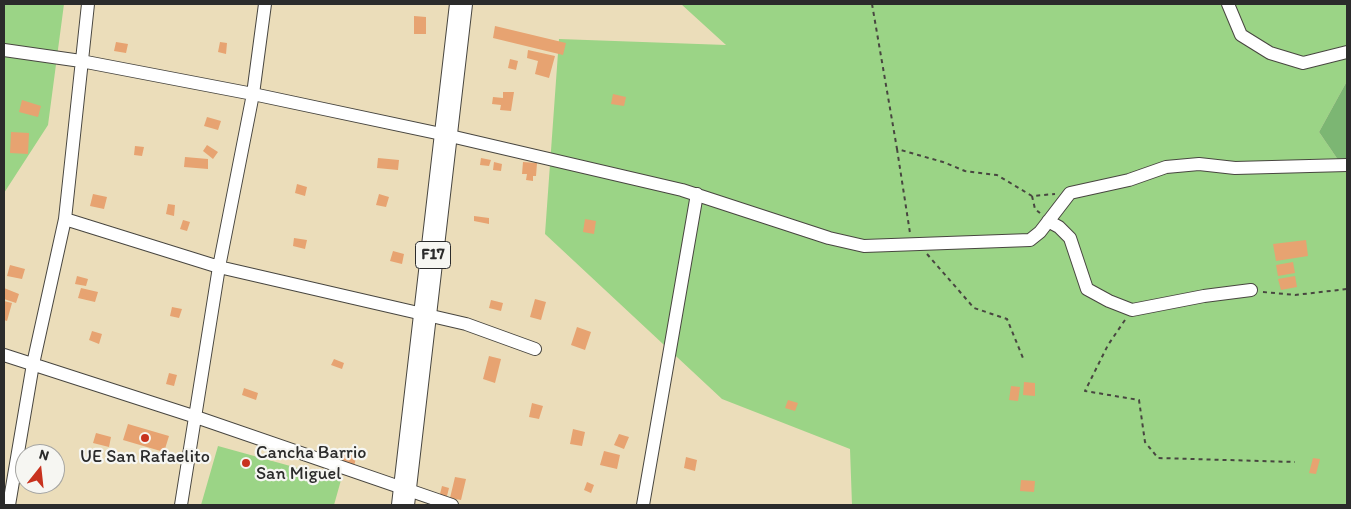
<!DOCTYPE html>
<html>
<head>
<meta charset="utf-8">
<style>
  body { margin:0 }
  #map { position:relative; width:1351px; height:509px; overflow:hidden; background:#ebddba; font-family:Itim,sans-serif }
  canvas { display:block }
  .frame { position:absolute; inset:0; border:5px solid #2b2b2b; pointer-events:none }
  .north { position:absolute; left:15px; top:444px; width:50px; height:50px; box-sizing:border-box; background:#f6f6f2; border:1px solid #a5a5a2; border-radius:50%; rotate:16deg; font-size:14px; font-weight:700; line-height:20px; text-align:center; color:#2b2b2b }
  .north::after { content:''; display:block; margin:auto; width:18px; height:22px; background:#c8321e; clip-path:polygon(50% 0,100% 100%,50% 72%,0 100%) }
</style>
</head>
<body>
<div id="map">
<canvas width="1351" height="509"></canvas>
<div class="frame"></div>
<div class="north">N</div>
</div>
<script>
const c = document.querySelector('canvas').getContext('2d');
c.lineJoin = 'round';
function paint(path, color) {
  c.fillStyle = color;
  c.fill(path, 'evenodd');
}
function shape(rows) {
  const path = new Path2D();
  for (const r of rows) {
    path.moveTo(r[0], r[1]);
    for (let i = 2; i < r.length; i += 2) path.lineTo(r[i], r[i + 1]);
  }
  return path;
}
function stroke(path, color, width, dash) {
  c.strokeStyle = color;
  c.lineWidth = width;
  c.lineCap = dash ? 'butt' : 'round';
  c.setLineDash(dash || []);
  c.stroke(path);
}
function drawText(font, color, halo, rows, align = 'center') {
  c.font = font + ' Itim,sans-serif';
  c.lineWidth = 4.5;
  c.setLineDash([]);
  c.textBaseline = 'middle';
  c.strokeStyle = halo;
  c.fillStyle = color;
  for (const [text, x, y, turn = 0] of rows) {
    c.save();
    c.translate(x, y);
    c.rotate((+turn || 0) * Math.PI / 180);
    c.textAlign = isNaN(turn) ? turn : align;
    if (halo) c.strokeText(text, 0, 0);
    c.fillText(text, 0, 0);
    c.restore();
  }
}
const green = shape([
  [4,4,64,4,48,125,4,193],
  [681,4,1347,4,1347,81,1319,132,1347,173,1347,505,852,505,850,449,722,399,545,234,559,39,726,45],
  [218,446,341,480,334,505,201,505]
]);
const forest = shape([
  [1347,81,1347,173,1319,132]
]);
const building = shape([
  [414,16,426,17,426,34,414,34],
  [495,26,566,43,563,55,493,38],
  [116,42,128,44,126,53,114,51],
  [220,42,227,43,226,54,218,52],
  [528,50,555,56,549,78,535,74,538,61,527,58],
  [510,59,518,61,516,70,508,68],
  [503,92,514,92,511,111,500,110,501,105,492,104,493,97,503,98],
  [613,94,626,97,624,106,611,104],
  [22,100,41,106,38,117,19,112],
  [207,117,221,121,218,130,204,126],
  [11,132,29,133,28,154,10,153],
  [207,145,218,152,213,159,203,151],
  [135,146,144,147,142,156,134,155],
  [185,157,208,159,208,169,184,167],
  [378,158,399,160,398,170,377,168],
  [481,158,491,160,489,166,480,165],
  [494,162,502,164,501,171,493,170],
  [523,162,537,163,536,176,533,176,533,181,526,180,527,174,522,174],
  [297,184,307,187,305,196,295,193],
  [93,194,107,197,104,209,90,206],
  [379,194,389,197,386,207,376,205],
  [168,204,175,205,174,216,166,214],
  [474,216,489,218,489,224,474,221],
  [585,219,596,221,594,234,583,232],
  [183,220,190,222,187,231,180,229],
  [294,238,307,240,305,249,293,246],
  [1306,240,1308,256,1276,261,1273,244],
  [393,251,404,254,402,264,390,261],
  [1293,262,1295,273,1278,276,1276,265],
  [10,265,25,269,22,279,7,276],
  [77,276,88,279,86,286,75,284],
  [1295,276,1297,287,1281,290,1278,279],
  [4,288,19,294,16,303,4,299],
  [81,288,98,292,95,302,78,298],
  [535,299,546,302,541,320,530,317],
  [491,300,503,303,501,311,489,308],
  [4,301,12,303,7,321,4,320],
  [172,307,182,309,179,318,170,316],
  [577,327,591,332,585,350,571,345],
  [92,331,102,334,99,344,89,340],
  [489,356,501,359,495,383,483,379],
  [334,359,344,363,342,369,331,365],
  [169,373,177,375,174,386,166,384],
  [1024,382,1035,383,1035,396,1023,395],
  [1011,386,1020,387,1018,401,1009,400],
  [244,388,258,393,256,400,242,395],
  [788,400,798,403,795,411,785,408],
  [532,403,543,406,539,419,529,417],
  [128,424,169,436,164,452,123,440],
  [573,429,585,432,582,446,570,444],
  [96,433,111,437,109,447,93,443],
  [619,434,629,437,624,449,614,445],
  [342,450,357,454,354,466,339,462],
  [604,451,620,455,617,469,600,465],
  [686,457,697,460,695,471,684,468],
  [1313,458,1320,459,1316,474,1309,473],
  [455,477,466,479,461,500,450,498],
  [1021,480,1035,481,1034,492,1020,491],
  [587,482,594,485,591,493,584,490],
  [442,486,449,488,446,500,439,498]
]);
const path = shape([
  [872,4,897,149,943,162,965,171,997,175,1032,196,1055,194],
  [897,149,910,233],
  [1032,196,1035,209,1040,213],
  [927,254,974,308,1007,319,1023,358],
  [1263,292,1295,295,1347,289],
  [1125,320,1108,345,1085,391,1139,400,1145,442,1158,458,1295,462]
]);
const street = shape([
  [1228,4,1241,35,1270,53,1303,63,1347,52],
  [4,50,81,61,253,94,446,135,682,190,829,238,864,246,1030,240,1040,232,1070,193,1129,180,1166,167,1199,164,1235,168,1347,165],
  [65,219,219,267,466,324,535,349],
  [1048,221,1059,227,1070,238,1087,289,1109,301,1132,310,1204,296,1251,290],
  [4,355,196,417,452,505],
  [9,505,33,364,65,219,88,4],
  [181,505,219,267,253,94,265,4],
  [643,505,697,194]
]);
const highway = shape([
  [403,505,461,4]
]);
const markers = [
  [145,438,5,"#c8321e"],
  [246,463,5,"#c8321e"]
];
const shields = [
  [433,255,35]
];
const shieldNames = [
  ["F17",433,255]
];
const poiNames = [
  ["Cancha Barrio",256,453],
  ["San Miguel",256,474],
  ["UE San Rafaelito",145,457,"center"]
];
paint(green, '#9bd486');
paint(forest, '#7cb673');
paint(building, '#e7a371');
stroke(street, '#484640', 14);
stroke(highway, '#484640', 24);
stroke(path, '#484640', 2, [4, 4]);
stroke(street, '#fff', 12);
stroke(highway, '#fff', 22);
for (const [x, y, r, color] of markers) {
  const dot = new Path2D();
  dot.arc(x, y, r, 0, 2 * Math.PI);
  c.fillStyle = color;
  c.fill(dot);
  stroke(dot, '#f6f6f2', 2);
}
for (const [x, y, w] of shields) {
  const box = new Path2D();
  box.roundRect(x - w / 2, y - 13.5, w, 27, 4);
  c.fillStyle = '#f6f6f2';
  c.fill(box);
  stroke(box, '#2b2b2b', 1);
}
drawText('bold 16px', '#2b2b2b', null, shieldNames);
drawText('18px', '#2b2b2b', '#f6f6f2', poiNames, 'left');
</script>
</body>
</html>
